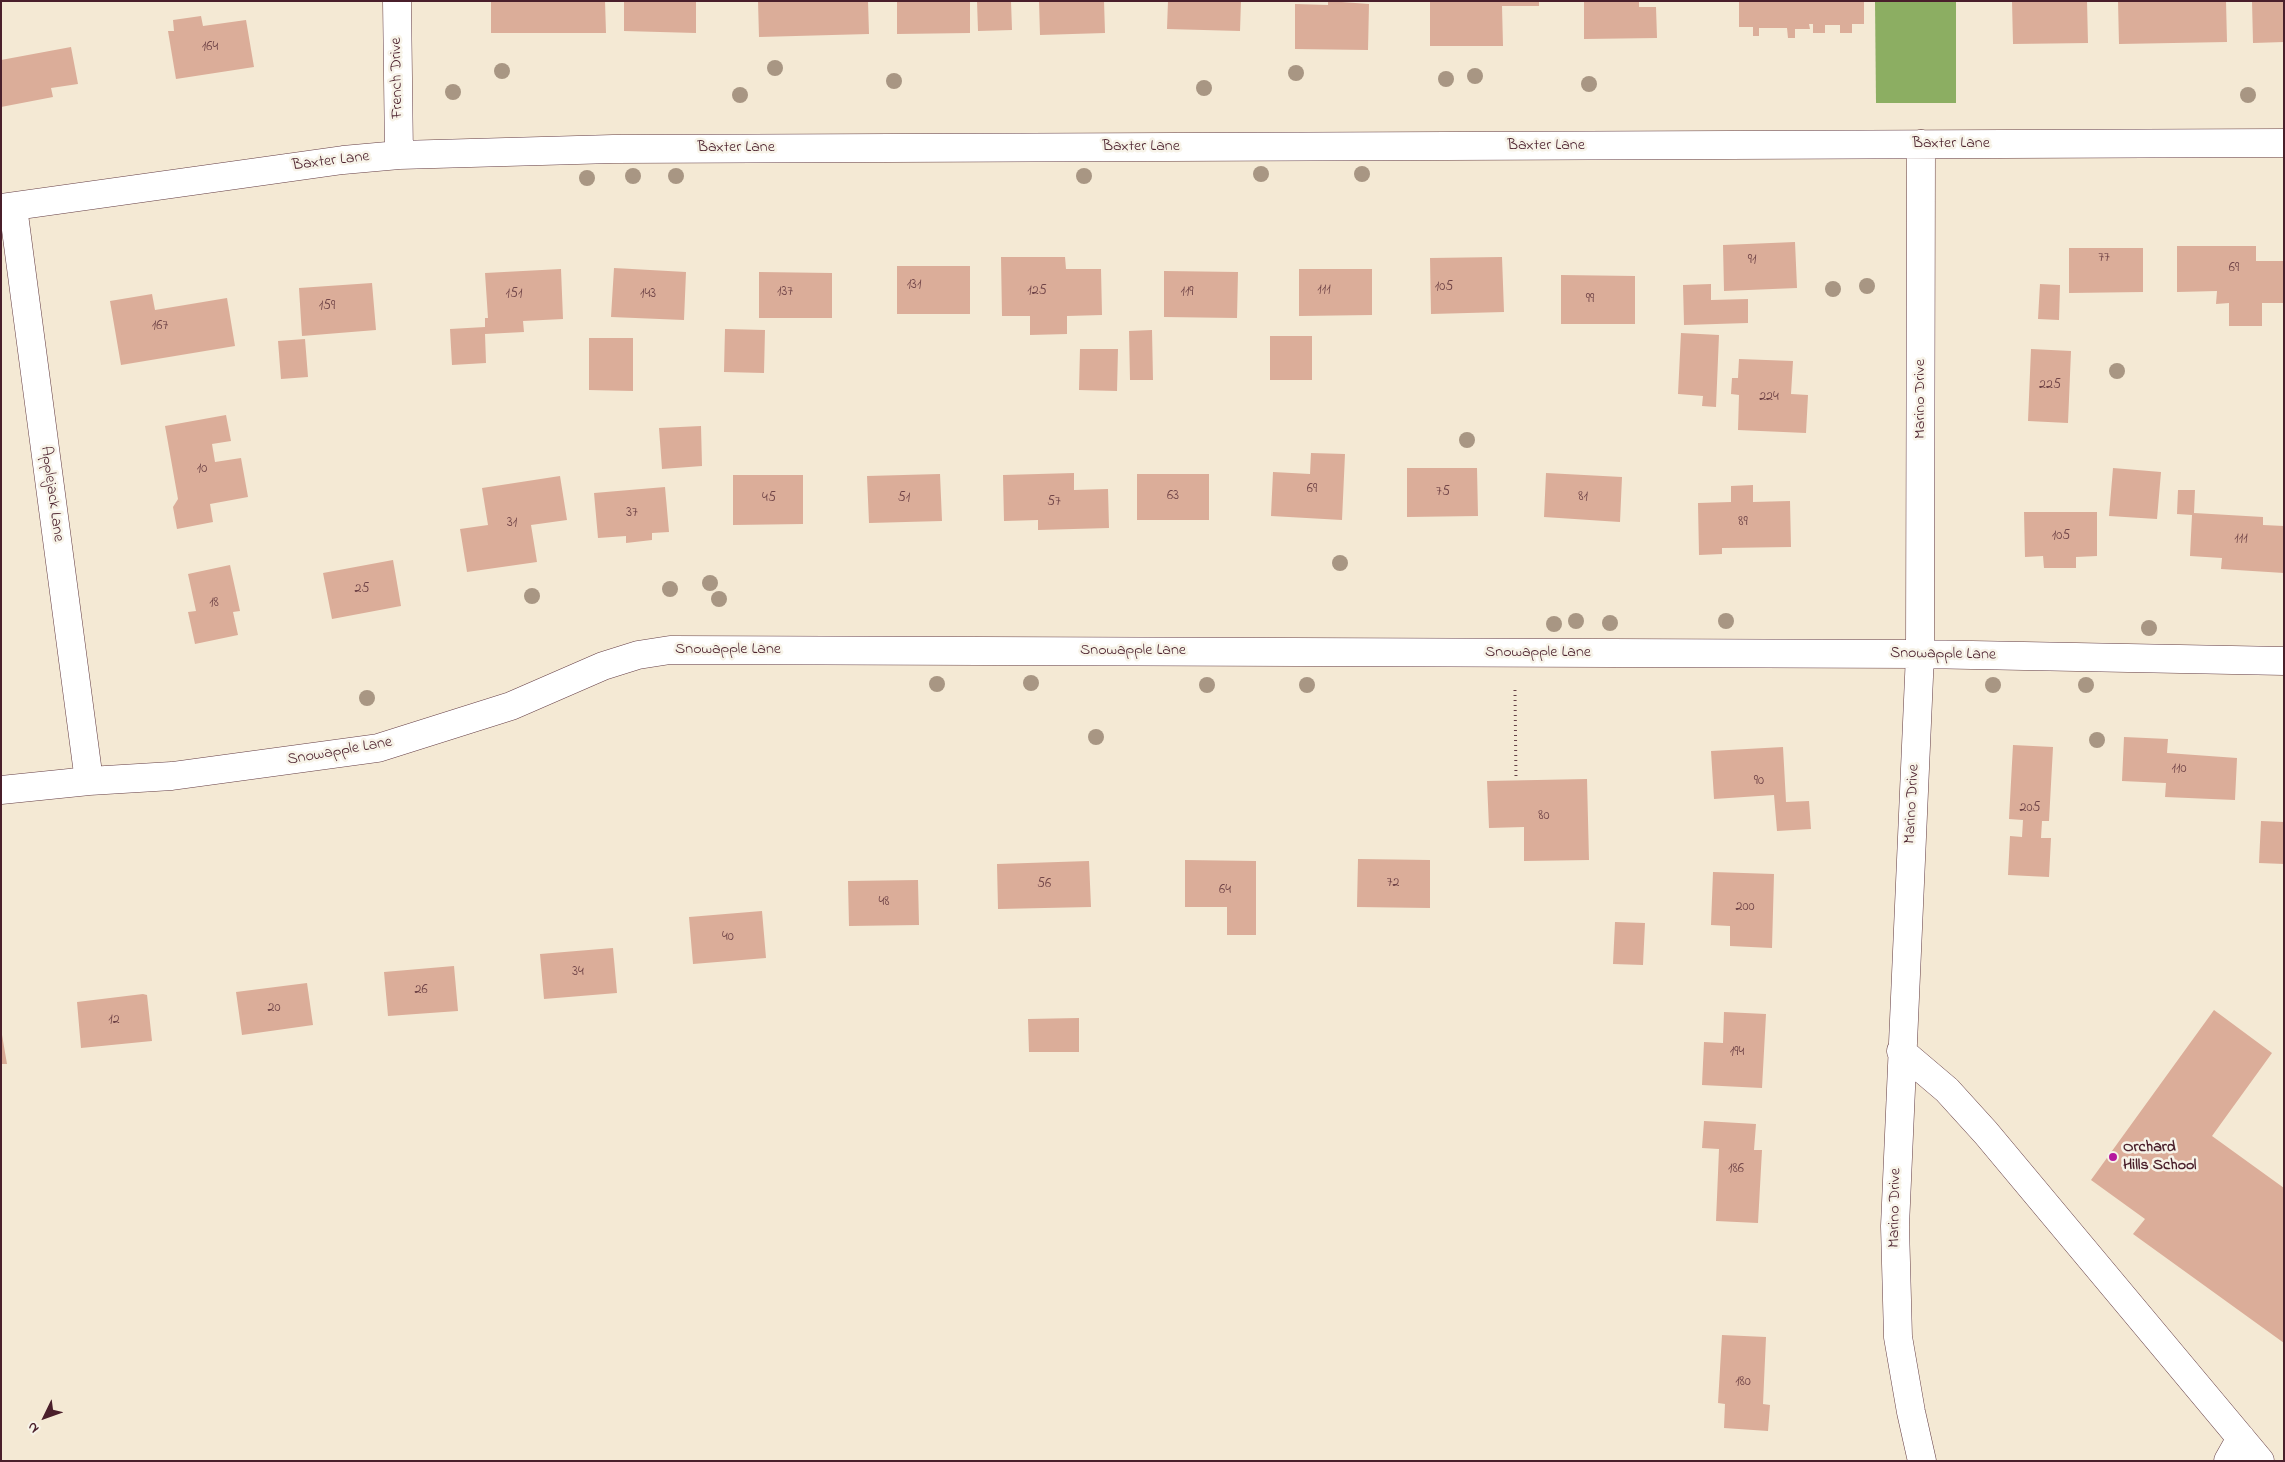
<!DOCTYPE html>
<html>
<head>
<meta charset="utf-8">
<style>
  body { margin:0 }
  #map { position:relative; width:2285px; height:1462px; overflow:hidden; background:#f4e9d4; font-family:"Indie Flower",sans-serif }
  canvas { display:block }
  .frame { position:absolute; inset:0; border:2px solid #4a1f2b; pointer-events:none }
  .north { position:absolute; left:20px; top:1392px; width:50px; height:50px; -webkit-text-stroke:4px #f7f3e8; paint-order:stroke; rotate:228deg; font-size:14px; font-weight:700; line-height:20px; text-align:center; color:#4a1f2b }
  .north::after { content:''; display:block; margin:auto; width:18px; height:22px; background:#4a1f2b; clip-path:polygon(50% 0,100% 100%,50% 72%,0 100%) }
</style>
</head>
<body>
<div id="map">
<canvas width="2285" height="1462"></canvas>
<div class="frame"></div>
<div class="north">N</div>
</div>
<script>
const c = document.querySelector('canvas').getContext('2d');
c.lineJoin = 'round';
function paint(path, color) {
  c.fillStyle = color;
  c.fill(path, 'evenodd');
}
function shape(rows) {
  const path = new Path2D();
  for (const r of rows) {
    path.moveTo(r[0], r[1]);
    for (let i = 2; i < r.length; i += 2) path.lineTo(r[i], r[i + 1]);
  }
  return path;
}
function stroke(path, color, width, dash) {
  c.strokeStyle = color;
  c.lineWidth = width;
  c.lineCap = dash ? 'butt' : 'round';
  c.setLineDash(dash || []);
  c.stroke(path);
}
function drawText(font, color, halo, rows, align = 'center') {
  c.font = font + ' "Indie Flower",sans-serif';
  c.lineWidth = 5;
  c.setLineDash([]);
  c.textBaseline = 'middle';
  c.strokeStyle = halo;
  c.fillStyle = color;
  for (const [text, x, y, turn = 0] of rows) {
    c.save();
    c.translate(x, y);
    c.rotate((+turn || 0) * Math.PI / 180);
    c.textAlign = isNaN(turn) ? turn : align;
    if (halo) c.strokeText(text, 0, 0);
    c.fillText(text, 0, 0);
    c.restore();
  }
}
const forest = shape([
  [1875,1,1956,1,1956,103,1876,103]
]);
const building = shape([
  [491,1,605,1,606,33,491,33],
  [624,1,696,1,696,33,624,31],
  [758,1,868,1,869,34,759,37],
  [897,1,970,1,970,33,897,34],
  [977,1,1011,1,1012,30,978,31],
  [1039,1,1104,1,1105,33,1040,35],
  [1168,1,1241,1,1240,31,1167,29],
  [1328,1,1369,4,1368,50,1295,49,1295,4,1328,5],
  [1539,1,1539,6,1502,6,1503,46,1430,46,1430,2],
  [1584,1,1639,1,1639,7,1656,7,1657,38,1584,39],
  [1739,1,1864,1,1864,24,1852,24,1852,33,1840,33,1840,25,1825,25,1825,33,1813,33,1813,24,1809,24,1810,29,1795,29,1795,38,1788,38,1787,28,1759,28,1759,36,1753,36,1753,27,1739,27],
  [2012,1,2087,1,2088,43,2013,44],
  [2118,1,2226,1,2227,42,2119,44],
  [2252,1,2284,1,2284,42,2253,43],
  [201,16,203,26,246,20,254,67,176,79,168,31,174,31,173,20],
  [71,47,78,84,51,88,53,97,1,107,1,60],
  [1795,242,1797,288,1724,291,1723,245],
  [2177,246,2256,246,2256,261,2284,261,2284,303,2262,303,2262,326,2229,326,2229,303,2216,304,2217,291,2177,292],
  [2069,248,2143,248,2143,292,2069,293],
  [1001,257,1065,257,1066,269,1101,269,1102,315,1067,316,1067,334,1030,335,1030,316,1002,316],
  [1502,257,1504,312,1431,314,1430,258],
  [897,266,970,266,970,314,897,314],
  [614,268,686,272,684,320,611,317],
  [561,269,563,319,523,321,524,332,485,334,486,363,452,365,450,329,485,327,485,318,488,318,485,273],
  [1299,269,1372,269,1372,315,1299,316],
  [1164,271,1238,272,1237,318,1164,317],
  [759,272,832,273,832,318,759,318],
  [1561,275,1635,276,1635,324,1561,324],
  [372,283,376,330,302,336,299,288],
  [1711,284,1711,300,1748,299,1748,323,1684,325,1683,285],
  [2040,284,2060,285,2059,320,2038,319],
  [152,294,155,310,227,298,235,346,121,365,110,301],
  [725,329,765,330,764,373,724,372],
  [1152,330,1153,380,1130,380,1129,331],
  [1681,333,1719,335,1716,407,1702,406,1703,396,1678,394],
  [1270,336,1312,336,1312,380,1270,380],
  [589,338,633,338,633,391,589,390],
  [305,339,308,377,281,379,278,341],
  [1080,349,1118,349,1117,391,1079,390],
  [2031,349,2071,351,2068,423,2028,421],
  [1739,359,1793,361,1791,394,1808,395,1806,433,1738,430,1739,395,1731,394,1732,378,1738,378],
  [226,415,231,441,212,444,215,462,241,458,248,497,210,504,213,522,177,529,173,507,178,499,165,426],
  [701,426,702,466,662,469,659,428],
  [1311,453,1345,454,1342,520,1271,516,1273,472,1310,474],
  [1407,468,1477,468,1478,516,1407,517],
  [2113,468,2161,472,2157,519,2109,516],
  [1074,473,1074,490,1108,489,1109,528,1038,530,1038,520,1004,521,1003,475],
  [1546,473,1622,477,1620,522,1544,517],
  [940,474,942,521,869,523,867,476],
  [1137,474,1209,474,1209,520,1137,520],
  [733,475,803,475,803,524,733,525],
  [560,476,567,520,531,525,537,562,467,572,460,529,488,525,482,488],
  [1753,485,1753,502,1790,501,1791,547,1722,548,1722,554,1699,555,1698,503,1731,502,1731,486],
  [665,487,669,532,652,533,652,540,626,543,626,536,598,538,594,493],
  [2178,490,2195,490,2194,513,2263,517,2263,525,2284,526,2284,573,2221,569,2222,558,2190,556,2192,515,2177,514],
  [2024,512,2097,512,2097,556,2076,557,2076,568,2044,568,2043,556,2025,557],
  [393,560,401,606,332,619,323,573],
  [230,565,240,611,233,612,238,635,195,644,188,612,196,611,188,574],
  [2124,737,2168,739,2167,753,2237,758,2235,800,2165,797,2166,783,2122,781],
  [2013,745,2053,747,2049,821,2042,821,2041,838,2051,838,2049,877,2008,875,2010,836,2022,837,2023,820,2009,819],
  [1783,747,1786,802,1809,801,1811,829,1777,831,1774,795,1714,799,1711,751],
  [1587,779,1589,860,1524,861,1524,827,1489,828,1487,781],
  [2261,821,2284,822,2284,864,2259,863],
  [1358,859,1430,860,1430,908,1357,907],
  [1185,860,1256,861,1256,935,1227,935,1227,907,1185,907],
  [1089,861,1091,907,998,909,997,864],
  [1713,872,1774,874,1772,948,1730,946,1730,926,1711,925],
  [918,880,919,925,849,926,848,881],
  [762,911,766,958,693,964,689,917],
  [1615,922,1645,923,1643,965,1613,964],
  [613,948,617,993,544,999,540,954],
  [454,966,458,1011,388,1016,384,972],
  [307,983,313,1025,242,1035,236,992],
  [143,994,147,995,152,1041,81,1048,77,1002],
  [2214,1010,2272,1053,2212,1136,2284,1188,2284,1343,2133,1234,2145,1219,2091,1180],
  [1724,1012,1766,1014,1762,1088,1702,1085,1704,1042,1723,1043],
  [1079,1018,1079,1052,1029,1052,1028,1019],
  [1,1029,7,1064,1,1064],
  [1704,1121,1756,1124,1754,1150,1762,1150,1758,1223,1716,1221,1719,1149,1702,1148],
  [1722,1335,1766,1337,1763,1404,1770,1405,1768,1431,1724,1428,1725,1404,1718,1403]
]);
const path = shape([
  [1515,690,1516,780]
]);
const minor = shape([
  [397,1,399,155],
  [1921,144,1920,654,1895,1226,1898,1337,1911,1412,1922,1461],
  [13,207,89,781],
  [1,208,343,160,399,155,613,149,2284,143],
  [1,790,89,781,172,776,378,748,511,706,603,666,638,655,670,650,1920,654,2284,661],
  [1901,1051,1947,1090,1986,1133,2260,1461],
  [2228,1461,2241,1438]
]);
const trees = [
  [775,68],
  [502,71],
  [1296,73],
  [1475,76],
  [1446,79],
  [894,81],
  [1589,84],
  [1204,88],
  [453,92],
  [740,95],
  [2248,95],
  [1261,174],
  [1362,174],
  [633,176],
  [676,176],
  [1084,176],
  [587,178],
  [1867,286],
  [1833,289],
  [2117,371],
  [1467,440],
  [1340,563],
  [710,583],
  [670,589],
  [532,596],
  [719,599],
  [1576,621],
  [1726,621],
  [1610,623],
  [1554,624],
  [2149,628],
  [1031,683],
  [937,684],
  [1207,685],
  [1307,685],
  [1993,685],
  [2086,685],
  [367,698],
  [1096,737],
  [2097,740]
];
const markers = [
  [2113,1157,5,"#b5179e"]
];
const numberNames = [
  ["164",210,48],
  ["77",2104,259],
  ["91",1752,261],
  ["69",2234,269],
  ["131",914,286],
  ["105",1444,288],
  ["111",1324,291],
  ["125",1037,292],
  ["137",785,293],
  ["119",1187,293],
  ["151",514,295],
  ["143",648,295],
  ["99",1590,300],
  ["159",327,307],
  ["167",160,327],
  ["225",2050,386],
  ["224",1769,398],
  ["10",202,470],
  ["69",1312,490],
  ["75",1443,493],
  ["63",1173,497],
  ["81",1583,498],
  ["45",769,499],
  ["51",904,499],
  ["57",1054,503],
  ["37",632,514],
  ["89",1743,523],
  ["31",512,524],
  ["105",2061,537],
  ["111",2241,540],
  ["25",362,590],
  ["18",214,604],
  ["110",2179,770],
  ["90",1759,782],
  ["205",2030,809],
  ["80",1544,817],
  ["72",1393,884],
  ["56",1044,885],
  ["64",1225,891],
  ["48",884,903],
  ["200",1745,908],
  ["40",728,938],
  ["34",578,973],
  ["26",421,991],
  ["20",274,1009],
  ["12",114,1021],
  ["194",1737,1053],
  ["186",1736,1170],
  ["180",1743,1383]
];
const streetNames = [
  ["French Drive",398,78,-91],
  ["Baxter Lane",1951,144],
  ["Baxter Lane",1546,146],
  ["Baxter Lane",1141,147],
  ["Baxter Lane",736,148],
  ["Baxter Lane",331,162,-7],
  ["Marino Drive",1921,399,-90],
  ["Applejack Lane",51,494,82],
  ["Snowapple Lane",728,650],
  ["Snowapple Lane",1133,651],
  ["Snowapple Lane",1538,653],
  ["Snowapple Lane",1943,655,1],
  ["Snowapple Lane",340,752,-10],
  ["Marino Drive",1913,804,-87],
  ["Marino Drive",1896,1208,-89]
];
const poiNames = [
  ["Orchard",2123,1148],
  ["Hills School",2123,1166]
];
paint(forest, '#8cae62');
paint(building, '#dbad99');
stroke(minor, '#643d44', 29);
stroke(path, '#643d44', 3, [1, 4]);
stroke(minor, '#fff', 28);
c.fillStyle = '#a89683';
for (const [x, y] of trees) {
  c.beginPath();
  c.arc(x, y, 8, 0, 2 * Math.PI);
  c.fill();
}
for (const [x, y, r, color] of markers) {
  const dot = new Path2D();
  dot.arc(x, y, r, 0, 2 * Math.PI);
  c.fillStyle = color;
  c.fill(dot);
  stroke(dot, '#f7f3e8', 2);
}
drawText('14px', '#6e4246', null, numberNames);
drawText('16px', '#4a1f2b', '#f7f3e8', streetNames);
drawText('bold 16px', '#4a1f2b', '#f7f3e8', poiNames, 'left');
</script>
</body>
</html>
